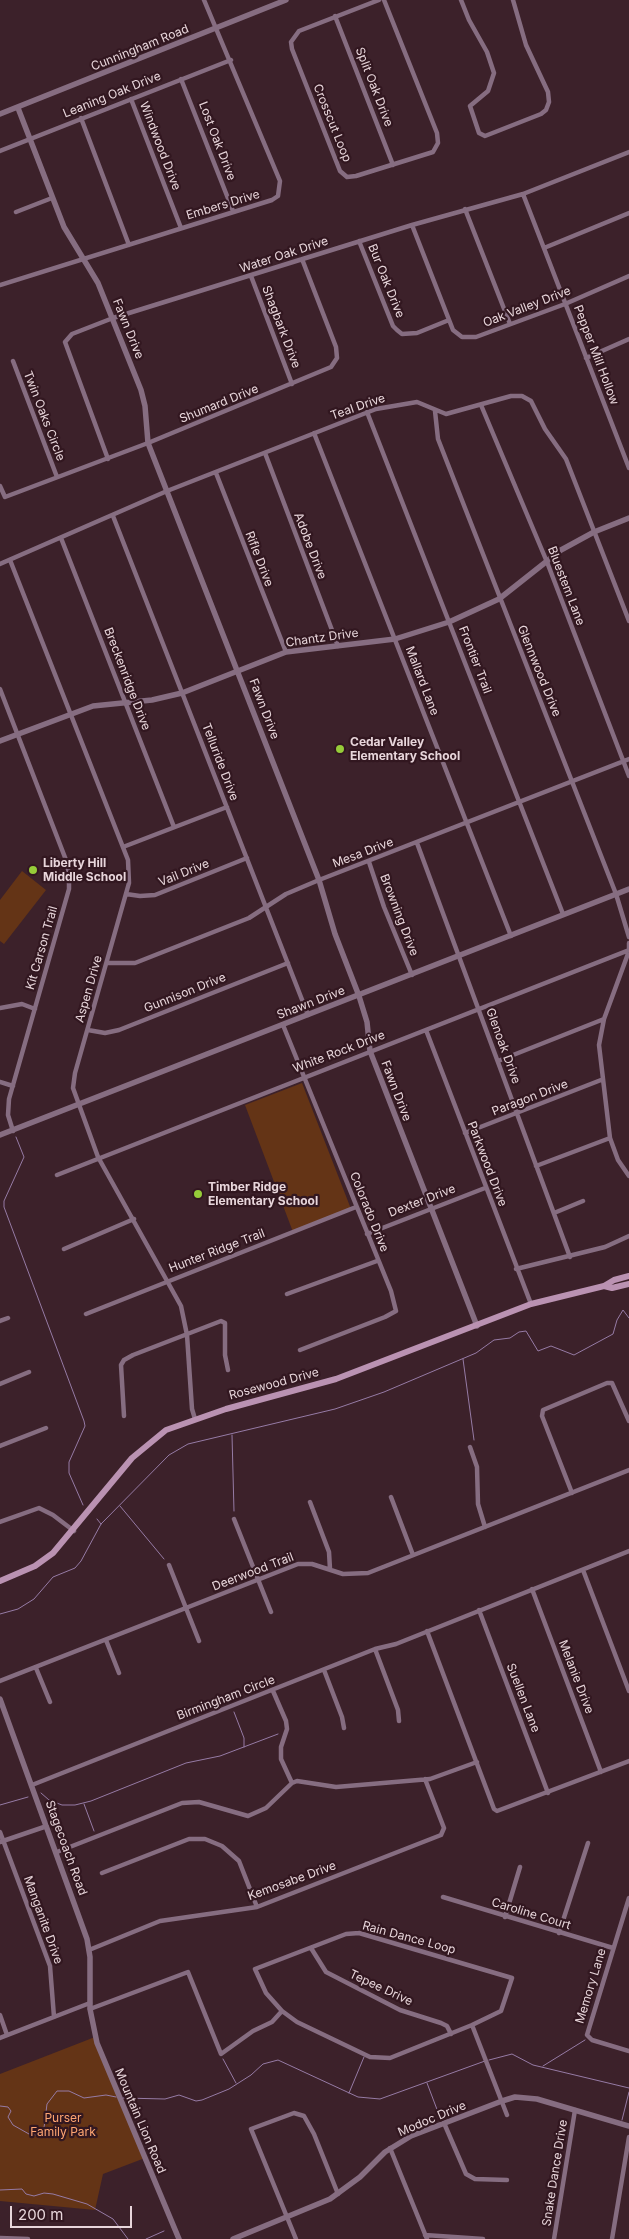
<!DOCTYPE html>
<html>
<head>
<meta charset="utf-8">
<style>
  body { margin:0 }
  #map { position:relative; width:629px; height:2239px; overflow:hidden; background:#3c212a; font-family:Inter,sans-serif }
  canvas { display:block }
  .scale { position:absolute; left:10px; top:2206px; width:122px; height:22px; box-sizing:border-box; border:2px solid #e8d6db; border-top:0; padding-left:6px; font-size:15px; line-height:18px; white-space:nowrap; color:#e8d6db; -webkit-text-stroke:4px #321720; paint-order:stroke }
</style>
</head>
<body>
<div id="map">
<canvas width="629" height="2239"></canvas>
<div class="scale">200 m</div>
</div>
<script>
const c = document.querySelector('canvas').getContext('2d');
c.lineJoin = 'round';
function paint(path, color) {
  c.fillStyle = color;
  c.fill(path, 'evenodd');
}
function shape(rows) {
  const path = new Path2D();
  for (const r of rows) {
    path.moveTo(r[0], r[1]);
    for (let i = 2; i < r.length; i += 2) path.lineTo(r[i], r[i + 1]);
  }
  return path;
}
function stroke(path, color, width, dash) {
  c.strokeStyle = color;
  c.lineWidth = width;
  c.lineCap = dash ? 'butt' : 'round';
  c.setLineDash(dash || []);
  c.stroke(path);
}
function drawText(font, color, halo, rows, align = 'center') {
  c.font = font + ' Inter,sans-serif';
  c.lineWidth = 4.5;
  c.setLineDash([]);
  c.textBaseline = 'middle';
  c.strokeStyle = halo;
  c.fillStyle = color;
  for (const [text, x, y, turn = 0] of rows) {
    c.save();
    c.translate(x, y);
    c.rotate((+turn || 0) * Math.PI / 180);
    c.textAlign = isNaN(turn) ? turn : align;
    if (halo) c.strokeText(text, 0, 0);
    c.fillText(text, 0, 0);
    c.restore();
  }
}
const green = shape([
  [22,871,46,890,4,944,0,941,0,900],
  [302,1083,351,1209,293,1232,245,1105],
  [95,2037,145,2158,103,2174,95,2210,0,2201,0,2074]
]);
const stream = shape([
  [16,1137,24,1157,4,1201,4,1207,84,1421,85,1426,69,1462,69,1473,83,1505],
  [463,1359,474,1440],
  [232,1435,234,1511],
  [120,1506,164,1559],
  [97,1519,101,1524],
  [0,1614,18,1609,34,1599,53,1577,75,1568,81,1561,101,1524,169,1455,188,1444,335,1409,384,1392,476,1353,494,1340,510,1338,519,1332,526,1331,538,1351,551,1346,574,1355,613,1334,617,1320,623,1310,629,1318],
  [234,1712,244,1738,244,1747],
  [41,1793,49,1800,62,1805,75,1805,91,1801,186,1763,220,1756,278,1734],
  [84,1804,94,1831],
  [0,1805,28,1797],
  [223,2059,236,2083],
  [489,2060,512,2054,533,2065,629,2088],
  [543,2066,585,2040],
  [427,2083,441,2120],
  [349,2093,364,2057],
  [123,2098,165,2099,179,2095,196,2101,202,2100,229,2089,251,2075,263,2064,278,2060,358,2097,380,2099,485,2061],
  [0,2106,8,2107,11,2111,8,2117,13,2125,29,2134,43,2136,47,2104,57,2091,69,2091,84,2098,106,2095,116,2097],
  [622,2120,629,2092],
  [0,2190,22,2189,26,2194,34,2196,44,2193,53,2194,87,2204,113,2219,128,2239],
  [146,2239,164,2231]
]);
const minor = shape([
  [379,0,299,31,291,42,292,49,340,171,347,177,356,176,433,152,438,143,437,133,384,0],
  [461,0,469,20,487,52,494,73,488,91,470,106,479,133,485,136,541,114,546,110,549,102,548,92,526,45,513,0],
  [335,16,393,165],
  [181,79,233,211],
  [131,99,181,228],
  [81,118,129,245],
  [0,151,231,60],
  [523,194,629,468],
  [465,209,510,324],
  [16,212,52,198],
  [412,225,453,330,462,337,476,337,565,304,629,276],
  [359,241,393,326,397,330,402,334,417,333,449,320],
  [544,248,629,213],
  [251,276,292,384],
  [0,285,272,200,278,196,280,181,204,0],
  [586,358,629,339],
  [13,361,57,477],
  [481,405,547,562,629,776],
  [435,411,438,439,616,894,629,937],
  [367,412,563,914],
  [314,433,511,936],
  [265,453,338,646],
  [108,459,65,342,72,334,113,318,412,225,523,194,629,152],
  [216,473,286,652],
  [0,486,5,497,148,443,331,367,337,358,336,347,302,259],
  [113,516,308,1015],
  [61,538,174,827],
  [10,560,128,860,129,883,75,1073,73,1088,98,1157,181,1306,187,1335,192,1409,195,1419],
  [0,564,167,491,376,409,417,402,446,414,511,396,522,396,531,401,545,429,566,459,629,621],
  [0,689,66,860,69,874,69,889,9,1099,8,1115,13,1131],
  [417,843,570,1257],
  [123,847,227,807],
  [369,862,384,907,412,975],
  [126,894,140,896,155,895,247,858],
  [629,943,629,951,604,1019,599,1045,610,1138,618,1160,629,1176],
  [107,963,135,963,249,918,286,894,319,880,629,759],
  [0,1008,22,1004,35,1009],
  [283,1025,391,1291,396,1311,385,1317,300,1350],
  [88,1030,105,1033,119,1030,288,963],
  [426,1030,531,1304],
  [498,1061,604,1019],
  [0,1082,13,1086],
  [465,1133,601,1080],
  [536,1166,610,1138],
  [57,1175,629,950],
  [554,1213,583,1201],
  [367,1234,485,1188],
  [64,1249,134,1219],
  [516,1269,605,1247,629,1236],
  [287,1294,377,1261],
  [86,1314,356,1207],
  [0,1321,8,1318],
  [0,1384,29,1372],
  [124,1416,121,1365,124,1360,133,1355,221,1321,225,1323,225,1355,228,1370],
  [0,1446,46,1428],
  [470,1447,477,1467,478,1504,485,1527],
  [572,1493,542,1416,543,1410,607,1383,612,1383,629,1421],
  [391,1497,413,1555],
  [310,1502,329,1552,330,1569],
  [234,1519,271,1612],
  [0,1522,39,1508,53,1515,74,1531],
  [169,1565,199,1641],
  [583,1570,629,1691],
  [532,1589,601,1772],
  [479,1610,548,1793],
  [427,1631,494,1809,497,1811,629,1761],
  [106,1640,119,1673],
  [375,1649,398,1710,399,1721],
  [36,1668,50,1702],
  [324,1670,342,1717,344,1728],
  [0,1681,298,1564,312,1564,343,1574,368,1573,629,1470],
  [273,1691,286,1721,287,1729,281,1747,281,1759,292,1783],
  [32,1785,375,1649,396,1644,629,1551],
  [0,1832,50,1966,54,2017],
  [0,1842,47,1826],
  [57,1852,182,1803,199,1802,248,1816,266,1808,292,1783,297,1781,336,1787,430,1779,477,1762],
  [102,1873,189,1839,205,1839,222,1846,239,1861,257,1907],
  [443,1897,613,1948],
  [629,1898,587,2035,592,2040,629,2051],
  [505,1917,520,1867],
  [359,1933,512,1978,501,2011,472,2025,390,2058,370,2057,297,2022,282,2011,266,1993,255,1969,346,1934,359,1933],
  [559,1933,588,1843],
  [311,1948,326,1972,400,2010,441,2023,447,2026,451,2034],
  [89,1950,160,1921,257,1907,441,1835,444,1828,425,1779],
  [90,2009,188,1972,221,2054,253,2031,272,2022,282,2011],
  [0,2015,7,2035],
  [472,2025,507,2115],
  [0,2038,90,2003],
  [444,2123,466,2174,475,2179,507,2180],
  [390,2148,427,2239],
  [425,2235,483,2239],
  [0,2238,28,2239],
  [296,2239,251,2129,294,2113,304,2116,314,2134,338,2194],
  [554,2239,575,2110],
  [612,2239,629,2137]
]);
const tertiary = shape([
  [18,108,64,227,98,283,141,390,145,406,148,443,319,880,335,934,359,996,367,1022,370,1051,477,1326],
  [0,114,286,0],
  [0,741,93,706,152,700,182,693,286,652,395,639,449,622,499,599,561,550,594,532,629,518],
  [0,1135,629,889],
  [0,1699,87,1939,90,1957,90,2009,97,2043,179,2239],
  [233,2239,330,2199,360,2177,385,2152,411,2136,502,2101,515,2097,537,2099,629,2126]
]);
const secondary = shape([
  [604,1286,612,1288,629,1284],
  [0,1581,35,1566,53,1553,132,1458,166,1430,226,1409,336,1379,531,1304,604,1286,614,1280,629,1276]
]);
const markers = [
  [340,749,5,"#96cc39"],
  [33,870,5,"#96cc39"],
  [198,1194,5,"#96cc39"]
];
const streetNames = [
  ["Cunningham Road",140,48,-22],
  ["Split Oak Drive",374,87,69],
  ["Leaning Oak Drive",112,95,-22],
  ["Crosscut Loop",332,123,68],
  ["Lost Oak Drive",217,141,69],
  ["Windwood Drive",160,146,69],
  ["Embers Drive",223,205,-17],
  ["Water Oak Drive",284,255,-18],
  ["Bur Oak Drive",386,281,68],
  ["Oak Valley Drive",527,307,-21],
  ["Shagbark Drive",281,327,69],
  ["Fawn Drive",128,329,68],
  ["Pepper Mill Hollow",596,355,69],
  ["Shumard Drive",219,404,-22],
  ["Teal Drive",358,407,-19],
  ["Twin Oaks Circle",44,416,69],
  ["Adobe Drive",310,546,69],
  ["Rifle Drive",259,559,69],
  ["Bluestem Lane",566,586,69],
  ["Chantz Drive",322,638,-8],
  ["Frontier Trail",475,660,69],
  ["Glennwood Drive",539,671,68],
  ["Breckenridge Drive",127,679,69],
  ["Mallard Lane",422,681,69],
  ["Fawn Drive",264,709,69],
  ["Telluride Drive",220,762,69],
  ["Mesa Drive",363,853,-21],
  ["Vail Drive",184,873,-22],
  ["Browning Drive",399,915,69],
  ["Kit Carson Trail",42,948,-74],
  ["Aspen Drive",89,989,-74],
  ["Gunnison Drive",185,993,-22],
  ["Shawn Drive",311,1003,-21],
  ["Glenoak Drive",503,1046,70],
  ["White Rock Drive",339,1052,-21],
  ["Fawn Drive",396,1091,69],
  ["Paragon Drive",530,1098,-21],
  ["Parkwood Drive",487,1164,69],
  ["Dexter Drive",422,1201,-21],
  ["Colorado Drive",369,1212,68],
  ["Hunter Ridge Trail",217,1251,-21],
  ["Rosewood Drive",274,1384,-15],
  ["Deerwood Trail",253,1572,-21],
  ["Melanie Drive",576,1677,69],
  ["Birmingham Circle",226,1698,-21],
  ["Suellen Lane",523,1698,69],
  ["Stagecoach Road",66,1848,70],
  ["Kemosabe Drive",292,1881,-20],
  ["Caroline Court",531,1914,17],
  ["Manganite Drive",43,1920,70],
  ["Rain Dance Loop",409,1938,15],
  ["Memory Lane",591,1986,-73],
  ["Tepee Drive",381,1988,25],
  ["Modoc Drive",432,2119,-23],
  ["Mountain Lion Road",140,2121,67],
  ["Snake Dance Drive",555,2173,-81]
];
const poiNames = [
  ["Cedar Valley",350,742],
  ["Elementary School",350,756],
  ["Liberty Hill",43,863],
  ["Middle School",43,877],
  ["Timber Ridge",208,1187],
  ["Elementary School",208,1201]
];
const parkNames = [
  ["Purser",63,2118],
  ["Family Park",63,2132]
];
paint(green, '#643416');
stroke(stream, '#967ba5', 1);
stroke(minor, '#866d81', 4.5);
stroke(tertiary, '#866d81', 5.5);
stroke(secondary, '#ba92b2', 6);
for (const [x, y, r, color] of markers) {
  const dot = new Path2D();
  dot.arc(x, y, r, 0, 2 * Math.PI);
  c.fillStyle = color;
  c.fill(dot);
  stroke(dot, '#321720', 2);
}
drawText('12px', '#e8d6db', '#321720', streetNames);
drawText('bold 12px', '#e8d6db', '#321720', poiNames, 'left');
drawText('12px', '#ffa672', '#321720', parkNames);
</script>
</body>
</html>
